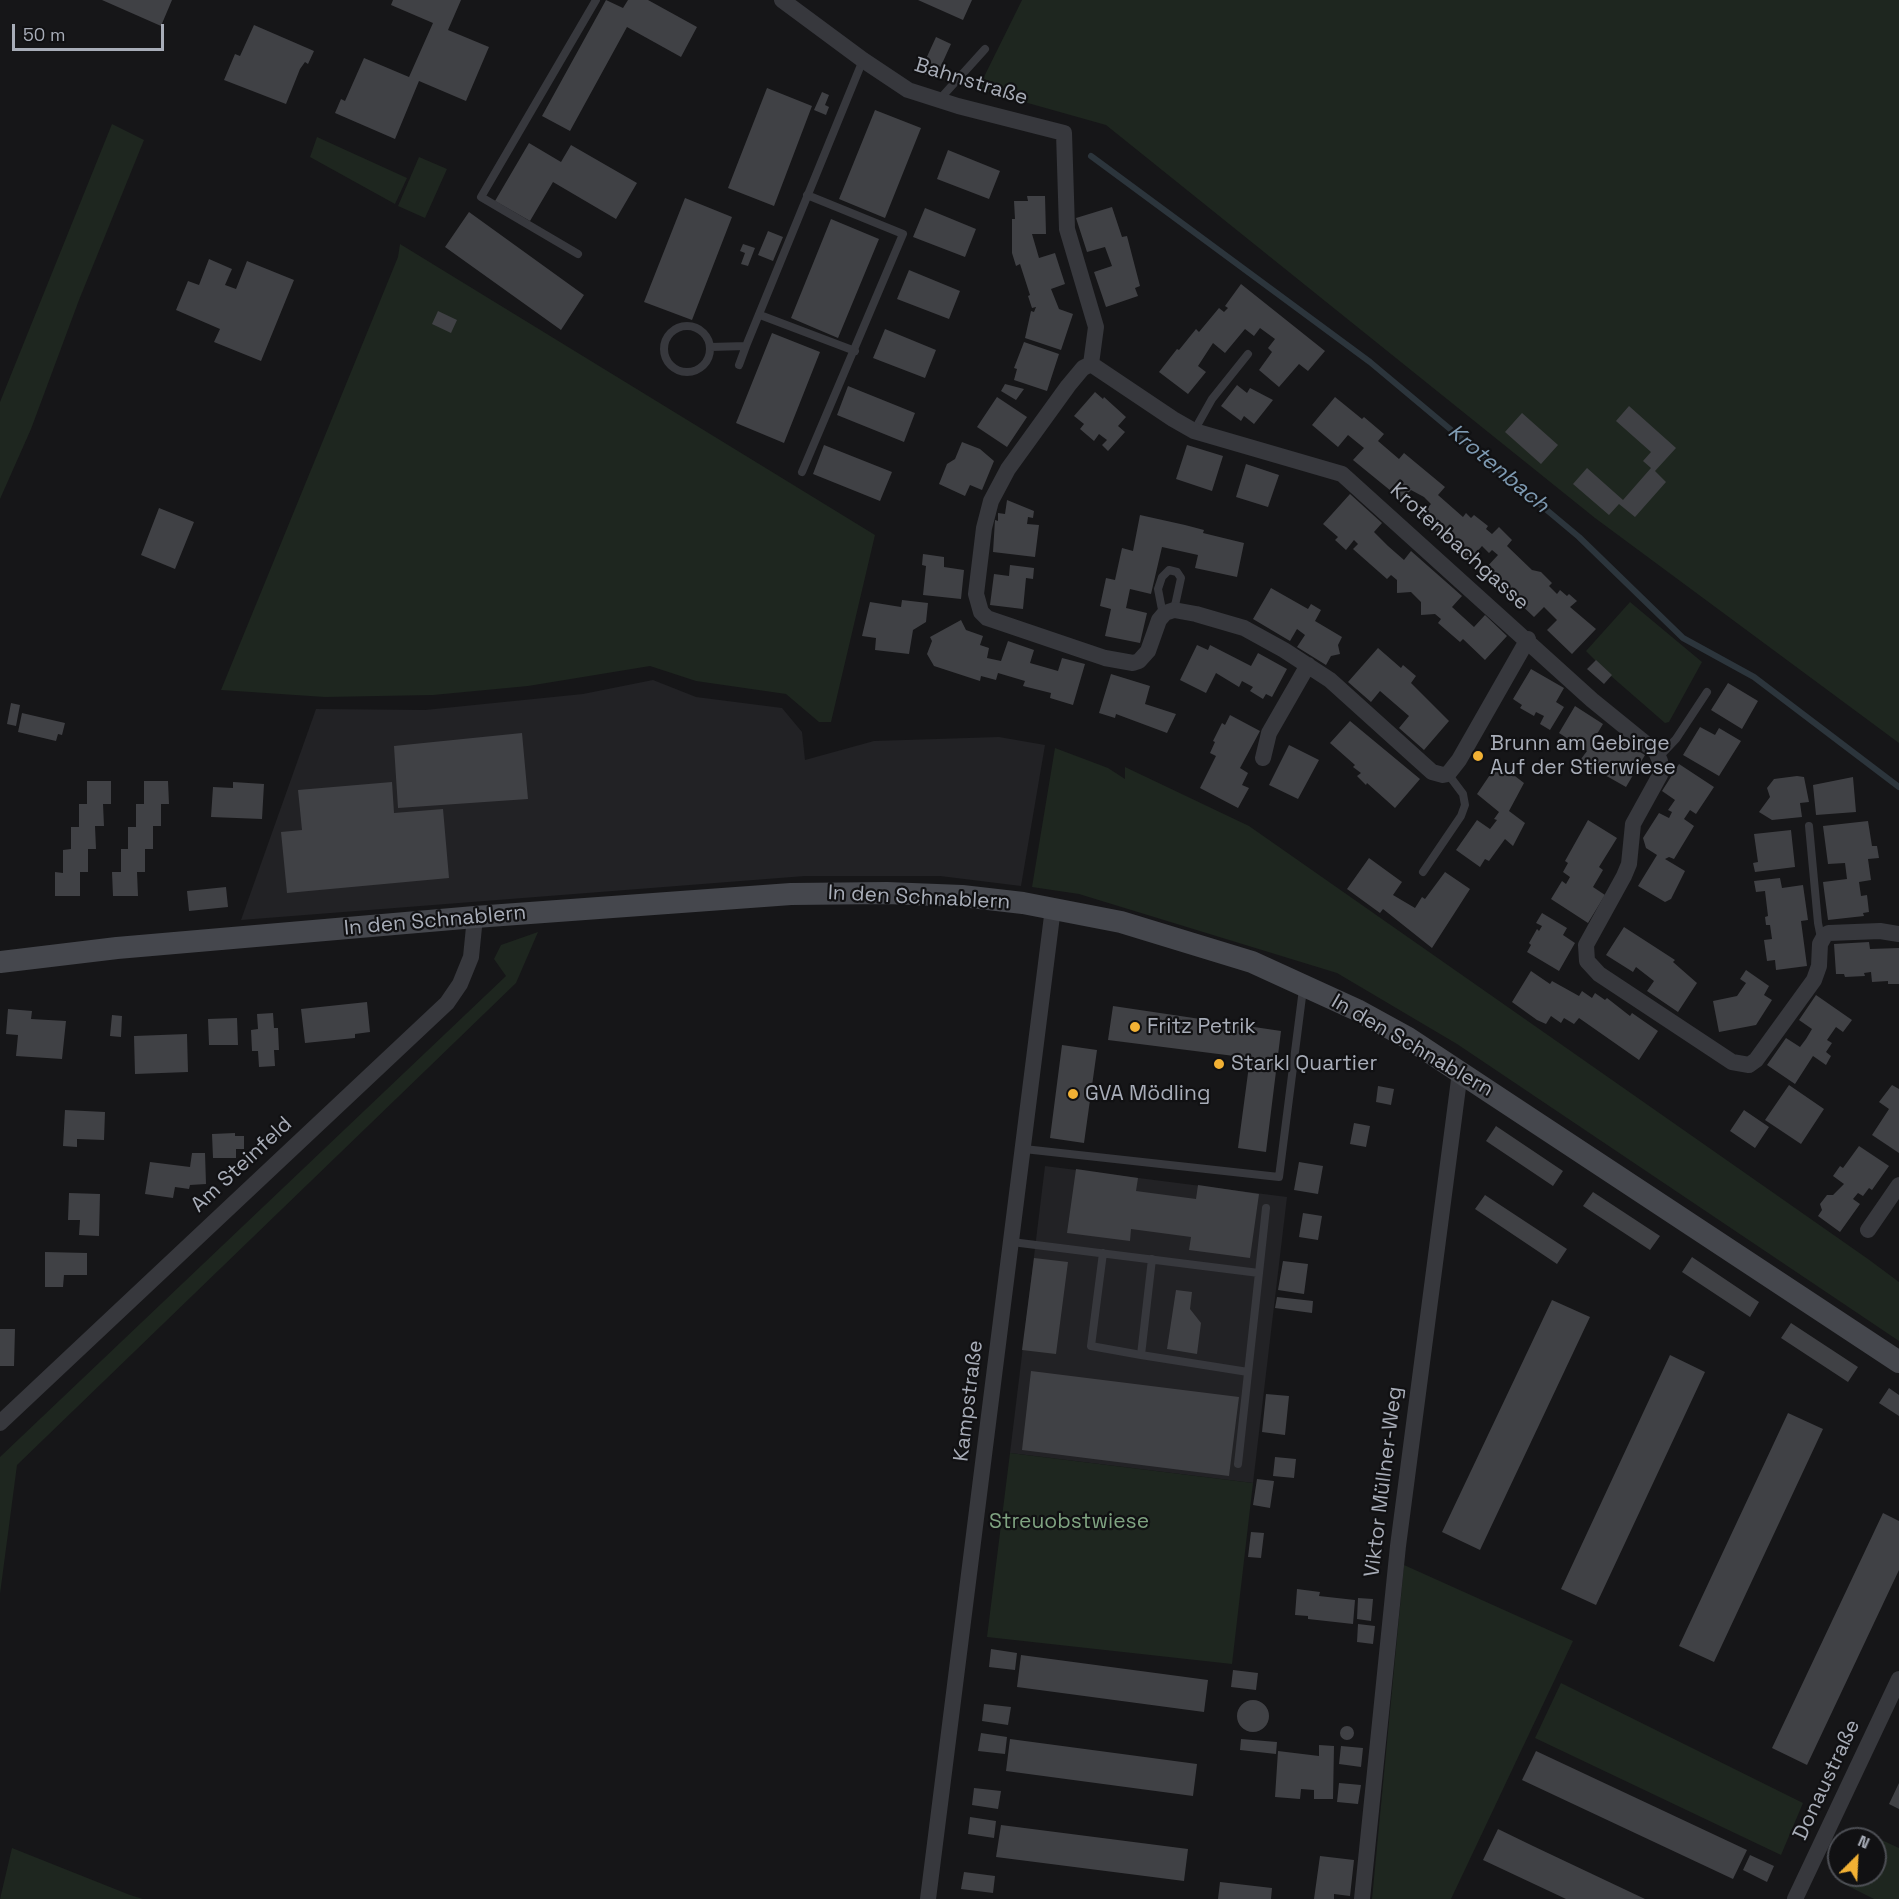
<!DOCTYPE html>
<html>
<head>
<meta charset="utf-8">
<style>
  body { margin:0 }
  #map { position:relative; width:1899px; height:1899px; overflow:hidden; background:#161618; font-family:"Space Grotesk",sans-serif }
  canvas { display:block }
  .north { position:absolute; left:1827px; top:1827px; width:60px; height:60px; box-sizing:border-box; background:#111113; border:2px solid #4d4f55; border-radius:50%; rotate:24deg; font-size:16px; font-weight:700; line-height:24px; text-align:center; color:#a8adb8 }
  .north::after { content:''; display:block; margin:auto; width:21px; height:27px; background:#f2b134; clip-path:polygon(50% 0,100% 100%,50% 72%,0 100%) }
  .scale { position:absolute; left:12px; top:24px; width:152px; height:27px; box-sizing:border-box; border:3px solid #a8adb8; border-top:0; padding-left:8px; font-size:18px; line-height:21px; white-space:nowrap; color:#a8adb8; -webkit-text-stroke:4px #111113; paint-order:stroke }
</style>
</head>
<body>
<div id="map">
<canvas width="1899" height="1899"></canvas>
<div class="north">N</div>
<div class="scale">50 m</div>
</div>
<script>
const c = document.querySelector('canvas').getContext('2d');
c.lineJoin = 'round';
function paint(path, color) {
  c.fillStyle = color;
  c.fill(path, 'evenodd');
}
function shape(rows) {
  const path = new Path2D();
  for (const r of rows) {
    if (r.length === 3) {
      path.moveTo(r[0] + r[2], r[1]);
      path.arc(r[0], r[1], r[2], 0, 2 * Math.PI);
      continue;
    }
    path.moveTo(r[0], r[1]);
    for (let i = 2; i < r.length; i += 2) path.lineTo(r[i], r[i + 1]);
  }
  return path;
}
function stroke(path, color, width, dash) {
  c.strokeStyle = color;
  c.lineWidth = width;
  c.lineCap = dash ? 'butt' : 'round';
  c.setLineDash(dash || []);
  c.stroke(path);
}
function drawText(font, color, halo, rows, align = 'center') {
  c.font = font + ' "Space Grotesk",sans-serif';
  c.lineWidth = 4.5;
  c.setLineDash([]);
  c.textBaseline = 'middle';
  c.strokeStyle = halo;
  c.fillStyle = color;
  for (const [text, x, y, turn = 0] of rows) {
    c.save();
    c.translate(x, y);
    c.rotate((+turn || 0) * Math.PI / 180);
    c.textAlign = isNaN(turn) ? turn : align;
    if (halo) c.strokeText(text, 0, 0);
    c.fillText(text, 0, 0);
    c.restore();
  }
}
const built = shape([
  [653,680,696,697,782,708,802,732,805,760,874,741,999,737,1045,745,1021,886,940,876,805,876,241,920,316,709,425,710,583,694],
  [1045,1166,1287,1197,1253,1483,1010,1453]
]);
const green = shape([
  [1022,0,1899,0,1899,743,1595,518,1106,125,978,89],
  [112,124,144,140,79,300,31,429,0,499,0,402],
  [317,137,407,178,395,204,310,157],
  [419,157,447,169,425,218,398,206],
  [400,244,875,535,831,722,819,722,786,694,696,681,650,666,528,686,433,695,325,697,221,690,398,257],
  [1630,602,1702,662,1669,722,1665,723,1611,676,1586,651],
  [1055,748,1108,768,1125,779,1125,767,1249,826,1868,1259,1899,1282,1899,1341,1457,1044,1337,973,1079,894,1032,887],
  [538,932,516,983,17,1465,0,1594,0,1457,506,976,494,959,501,945],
  [1010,1453,1253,1483,1232,1664,987,1637],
  [1404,1565,1573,1641,1451,1899,1372,1899],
  [1561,1683,1803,1803,1781,1855,1535,1738],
  [1860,1830,1899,1848,1899,1899,1874,1899,1840,1882,1842,1875,1875,1875,1875,1839,1857,1839],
  [12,1848,130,1895,143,1899,0,1899]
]);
const stream = shape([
  [1091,156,1370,362,1579,537,1683,638,1754,677,1899,787]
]);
const building = shape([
  [102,0,172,0,161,26],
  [393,0,461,0,448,30,489,47,466,101,419,81,395,139,335,113,341,99,345,101,364,58,409,77,433,23,391,5],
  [606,0,623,8,628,0,648,0,697,27,681,57,627,27,570,131,542,116],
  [918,0,972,0,963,20],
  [254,25,314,51,308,64,305,62,300,69,286,104,224,80,235,54,240,56],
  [936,37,951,44,935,79,920,72],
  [767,88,812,106,774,206,728,188],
  [822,92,829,95,825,105,829,107,826,115,814,110],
  [875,110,921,128,885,218,839,199],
  [529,143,561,162,571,145,637,183,616,219,553,182,530,221,495,201],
  [948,150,1000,171,989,199,937,179],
  [1027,196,1045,196,1046,234,1032,234,1039,258,1055,253,1065,284,1051,289,1059,309,1073,314,1061,350,1025,338,1031,311,1034,312,1036,307,1032,308,1028,296,1030,295,1020,264,1016,266,1012,253,1012,219,1015,219,1014,201,1028,201],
  [685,198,732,217,692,320,644,302],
  [1112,207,1122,237,1127,236,1140,286,1135,288,1138,296,1106,307,1094,272,1112,266,1105,247,1087,252,1076,218],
  [925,208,976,229,965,257,913,237],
  [469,212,584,295,561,330,445,247],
  [831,219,879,239,838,338,791,318],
  [768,231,783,237,773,261,758,255],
  [743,244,755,248,748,266,741,264,745,253,740,251],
  [209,259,232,269,225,285,236,289,247,261,294,280,261,361,214,342,220,329,176,310,188,281,199,285],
  [909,270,960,291,949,319,897,299],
  [1241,284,1325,351,1308,371,1299,364,1279,387,1259,370,1272,352,1268,348,1275,339,1260,328,1254,336,1245,329,1225,353,1213,343,1198,366,1206,372,1188,394,1159,372,1177,349,1179,350,1196,329,1199,332,1219,308,1224,312,1228,308,1225,306],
  [438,311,457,320,451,333,432,324],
  [885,329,936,350,925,378,873,358],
  [772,333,820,352,784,443,736,423],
  [1024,342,1059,354,1047,391,1014,380,1017,369,1014,368],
  [1005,384,1024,389,1016,400,1001,391],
  [1237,385,1247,393,1250,388,1273,400,1254,424,1244,416,1241,421,1221,406],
  [848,386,915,413,904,442,837,415],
  [1095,392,1103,399,1104,397,1126,417,1118,426,1125,432,1108,451,1102,445,1107,440,1099,434,1094,441,1080,429,1084,424,1074,416],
  [997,397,1027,417,1007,447,977,427],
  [1335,397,1362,419,1364,417,1384,434,1378,441,1399,459,1404,453,1445,487,1438,495,1463,517,1466,513,1471,518,1474,515,1488,526,1486,529,1492,534,1499,527,1512,540,1507,546,1532,570,1541,572,1552,583,1549,586,1557,594,1560,590,1567,596,1569,594,1577,601,1570,607,1596,629,1572,654,1547,630,1557,620,1544,607,1534,617,1484,570,1498,555,1492,550,1489,553,1482,546,1469,561,1420,516,1431,504,1424,497,1411,490,1402,500,1353,460,1364,448,1348,435,1338,447,1312,425],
  [1629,406,1676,448,1655,471,1666,482,1635,517,1619,504,1609,515,1573,484,1587,468,1623,500,1651,468,1643,461,1651,452,1616,421],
  [1522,413,1558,445,1541,464,1505,432],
  [962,442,980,449,994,461,982,490,970,485,965,496,939,484,947,464,955,459],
  [824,445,892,472,880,501,813,474],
  [1187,445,1223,456,1212,491,1176,479],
  [1246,464,1279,475,1268,507,1236,497],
  [1350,494,1382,523,1374,532,1388,546,1404,560,1411,551,1462,596,1452,607,1474,627,1485,615,1507,636,1485,660,1463,639,1460,642,1438,623,1441,619,1435,614,1421,615,1421,602,1411,592,1397,593,1397,580,1391,575,1387,579,1353,549,1358,544,1354,540,1346,550,1335,540,1338,537,1323,524],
  [1007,500,1034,511,1033,518,1028,517,1027,524,1039,525,1035,557,993,552,995,520,998,521,998,513,1005,514],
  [159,508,194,522,175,569,141,555],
  [1140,515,1185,525,1204,530,1203,533,1244,543,1237,577,1195,568,1198,555,1162,547,1151,594,1130,589,1126,608,1147,613,1140,643,1105,636,1111,609,1100,606,1106,578,1115,580,1122,548,1133,551],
  [923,554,944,557,944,567,964,570,961,599,923,595,926,566,922,565],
  [1010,565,1034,568,1033,579,1026,578,1023,609,990,605,994,574,1009,576],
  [1271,588,1308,609,1311,604,1321,610,1315,621,1342,637,1338,645,1340,654,1331,656,1326,665,1297,647,1305,635,1297,629,1290,641,1253,619],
  [902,600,928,603,926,622,913,630,909,654,875,650,876,638,862,636,870,602,901,607],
  [961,620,966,630,983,636,980,645,989,648,987,658,1001,661,1008,641,1034,650,1030,663,1058,671,1062,658,1085,664,1073,705,1050,698,1051,693,1023,686,1025,681,998,673,996,680,981,676,980,681,934,666,927,654,932,641,930,637],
  [1197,645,1208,650,1210,645,1251,666,1258,653,1287,669,1272,697,1266,694,1263,699,1250,691,1253,687,1242,681,1239,687,1216,673,1206,693,1180,680],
  [1378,648,1401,668,1403,665,1416,676,1411,683,1449,721,1424,750,1399,728,1409,716,1380,691,1371,702,1348,682],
  [1596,660,1612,675,1604,684,1587,669],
  [1531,669,1564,688,1556,702,1564,707,1550,730,1540,724,1544,716,1536,712,1534,716,1520,708,1522,705,1513,699],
  [1111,674,1150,686,1145,704,1176,714,1167,733,1116,714,1115,718,1099,713],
  [1728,683,1758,701,1742,729,1711,710],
  [11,703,20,705,16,726,7,724],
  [1575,706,1603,724,1594,739,1610,747,1616,738,1645,755,1626,787,1596,770,1594,773,1578,763,1587,751,1559,733],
  [22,713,65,723,62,735,58,734,56,741,18,732],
  [1230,715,1260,731,1240,768,1248,773,1242,785,1249,788,1238,808,1200,788,1216,756,1210,753,1215,742,1213,741,1222,723,1225,725],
  [1350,721,1420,779,1395,808,1367,783,1366,785,1357,776,1361,773,1353,767,1355,765,1330,743],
  [1700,727,1715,735,1719,728,1741,741,1719,776,1683,755],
  [522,733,528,799,398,808,394,746],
  [1289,745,1319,760,1298,799,1269,785],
  [1498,763,1524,783,1509,811,1525,823,1513,846,1505,839,1489,861,1485,859,1480,867,1456,850,1477,820,1490,829,1497,820,1494,819,1499,812,1477,794],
  [1679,764,1714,787,1696,814,1690,810,1684,819,1694,826,1674,859,1669,857,1665,859,1685,871,1671,899,1665,902,1638,886,1657,855,1646,848,1643,838,1659,813,1669,818,1672,812,1668,810,1675,800,1662,791],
  [1797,776,1804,777,1809,802,1800,803,1802,817,1772,820,1759,812,1770,797,1767,788,1774,779],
  [1853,777,1856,812,1816,815,1813,785],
  [87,781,111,781,111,804,103,804,104,826,95,826,96,849,88,849,88,872,80,872,80,896,55,896,55,872,63,873,63,850,71,849,71,827,79,827,79,804,87,804],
  [144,781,168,781,169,804,161,804,161,826,153,826,153,849,145,849,145,872,137,872,138,896,113,896,112,872,121,872,121,849,128,849,128,827,136,827,136,804,144,804],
  [233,782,264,784,262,819,211,817,213,787,233,788],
  [392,782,394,813,443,809,449,878,287,893,281,832,302,830,298,790],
  [1588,820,1617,838,1599,867,1603,870,1593,887,1605,895,1588,923,1551,899,1562,881,1566,884,1570,877,1563,872,1568,863,1565,861],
  [1868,821,1872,846,1877,846,1879,858,1868,859,1871,880,1859,882,1861,896,1867,895,1869,912,1863,913,1864,916,1828,920,1823,882,1847,879,1845,863,1828,864,1823,826],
  [1791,830,1795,867,1755,872,1753,863,1758,862,1754,834],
  [1369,858,1402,882,1393,895,1415,908,1422,897,1425,899,1445,872,1470,889,1432,948,1383,909,1380,913,1347,889],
  [1780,878,1782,888,1803,885,1808,920,1801,921,1807,966,1776,970,1775,960,1767,961,1764,940,1772,939,1770,925,1766,925,1765,917,1768,916,1765,891,1756,892,1754,881],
  [226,887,228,907,189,911,187,891],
  [1542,913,1567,928,1563,935,1575,943,1559,971,1527,952,1531,945,1529,943,1537,929,1539,931,1542,926,1536,923],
  [1624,927,1675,960,1673,962,1697,983,1678,1012,1647,991,1654,981,1636,967,1633,972,1606,955],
  [1869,942,1870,949,1899,948,1899,984,1888,984,1888,981,1872,982,1871,972,1864,973,1865,976,1845,977,1844,974,1836,974,1834,944],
  [1746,970,1769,986,1764,995,1772,1000,1756,1025,1719,1032,1713,1001,1737,996,1746,983,1740,979],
  [1531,971,1550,984,1552,981,1579,996,1582,991,1592,998,1595,993,1605,1000,1607,998,1630,1016,1632,1013,1658,1031,1639,1060,1579,1018,1574,1024,1564,1018,1561,1023,1551,1016,1546,1024,1537,1020,1512,1002],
  [1816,995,1852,1020,1843,1032,1836,1027,1827,1040,1832,1043,1826,1052,1831,1056,1826,1065,1813,1056,1795,1084,1767,1065,1786,1038,1800,1047,1806,1039,1812,1029,1799,1020],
  [367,1002,370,1032,355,1034,355,1038,305,1043,301,1009],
  [1113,1006,1281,1031,1266,1152,1238,1148,1250,1058,1108,1040],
  [8,1009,32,1011,31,1019,66,1021,62,1059,16,1056,18,1035,6,1034],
  [273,1013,274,1028,278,1028,279,1050,274,1050,275,1066,259,1067,258,1051,252,1051,251,1030,258,1029,257,1014],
  [112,1015,122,1016,121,1037,110,1036],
  [237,1018,238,1045,209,1045,208,1019],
  [187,1034,188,1072,135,1074,134,1036],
  [1062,1045,1097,1050,1084,1143,1050,1138],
  [1789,1085,1824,1109,1801,1144,1765,1120],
  [1892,1085,1899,1089,1899,1153,1872,1135,1889,1109,1879,1102],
  [1378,1086,1394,1089,1391,1105,1376,1102],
  [65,1110,105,1112,104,1140,77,1139,77,1147,63,1146],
  [1744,1110,1769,1127,1755,1148,1730,1131],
  [1354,1123,1370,1126,1366,1147,1350,1144],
  [1496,1126,1563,1171,1553,1186,1486,1141],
  [235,1133,235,1136,244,1136,244,1149,236,1149,236,1158,213,1158,212,1134],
  [1859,1146,1889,1166,1872,1190,1869,1188,1863,1196,1858,1193,1853,1199,1860,1204,1840,1232,1818,1216,1822,1210,1820,1204,1827,1195,1833,1195,1844,1184,1833,1176,1840,1166,1843,1168],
  [192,1153,205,1153,206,1184,190,1185,189,1189,175,1187,173,1198,145,1194,150,1162,190,1167],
  [1299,1162,1323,1166,1318,1194,1294,1190],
  [1076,1169,1138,1178,1136,1191,1196,1199,1198,1185,1259,1194,1250,1258,1189,1250,1191,1237,1131,1229,1130,1241,1067,1233],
  [1593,1192,1660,1236,1650,1250,1583,1206],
  [69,1193,100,1194,99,1236,79,1235,80,1220,68,1220],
  [1485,1195,1567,1249,1557,1264,1475,1209],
  [1303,1213,1322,1216,1318,1240,1299,1237],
  [45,1252,87,1253,87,1275,64,1275,63,1287,45,1287],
  [1692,1257,1759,1302,1750,1317,1682,1272],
  [1034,1258,1068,1262,1056,1354,1022,1350],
  [1283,1261,1308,1264,1304,1294,1278,1290],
  [1176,1290,1192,1292,1190,1309,1201,1323,1197,1354,1167,1349],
  [1277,1297,1313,1301,1312,1313,1275,1308],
  [1552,1300,1590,1317,1480,1550,1442,1532],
  [1791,1323,1858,1367,1848,1382,1781,1338],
  [0,1329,15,1329,14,1366,0,1366],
  [1670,1355,1705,1372,1596,1605,1561,1589],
  [1031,1371,1239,1397,1229,1476,1022,1450],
  [1889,1388,1899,1395,1899,1416,1879,1403],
  [1266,1394,1289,1396,1285,1435,1262,1432],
  [1788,1413,1823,1429,1714,1662,1679,1646],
  [1275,1457,1296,1459,1294,1478,1273,1476],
  [1257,1479,1274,1481,1270,1508,1253,1505],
  [1883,1513,1899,1521,1899,1570,1807,1765,1772,1748],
  [1251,1532,1264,1533,1261,1558,1248,1557],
  [1297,1589,1320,1592,1319,1596,1355,1600,1353,1624,1308,1619,1308,1616,1295,1615],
  [1358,1598,1373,1599,1371,1621,1357,1619],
  [1358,1624,1375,1626,1373,1644,1357,1642],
  [991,1649,1017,1653,1015,1670,989,1667],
  [1021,1655,1208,1680,1204,1712,1017,1687],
  [1233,1670,1258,1673,1256,1690,1231,1687],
  [1253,1716,16],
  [984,1704,1011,1707,1008,1725,982,1721],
  [1347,1733,7],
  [981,1733,1007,1737,1005,1754,978,1751],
  [1010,1739,1197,1764,1193,1796,1006,1771],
  [1241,1739,1277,1742,1276,1754,1240,1750],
  [1319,1745,1334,1746,1333,1799,1314,1799,1314,1790,1301,1789,1300,1799,1275,1797,1278,1751,1319,1756],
  [1341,1746,1363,1748,1361,1767,1339,1764],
  [1536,1751,1747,1850,1733,1879,1522,1780],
  [1339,1783,1361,1785,1358,1804,1337,1802],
  [1899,1783,1899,1809,1889,1804],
  [974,1788,1001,1791,998,1809,972,1805],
  [970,1817,996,1821,994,1838,968,1834],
  [1001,1825,1188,1849,1184,1881,996,1857],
  [1498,1829,1533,1846,1645,1899,1566,1899,1483,1860],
  [1750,1855,1774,1866,1767,1882,1743,1870],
  [1320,1856,1354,1860,1350,1896,1334,1894,1334,1899,1314,1899],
  [964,1872,995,1876,993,1893,961,1889],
  [1220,1882,1272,1888,1271,1899,1218,1899]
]);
const lane = shape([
  [939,100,985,49],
  [578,254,481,197,596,0],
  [760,315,855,351],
  [687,349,23],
  [710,347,746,346,863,60],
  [739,365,746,346],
  [1194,431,1212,399,1248,354],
  [802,472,903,234,807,195],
  [1163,615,1158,589,1162,577,1169,570,1177,572,1181,578,1174,610],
  [1659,757,1676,739,1707,692],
  [1809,826,1818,923,1821,938],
  [1423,872,1461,816,1465,805,1463,794,1448,774],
  [1024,1149,1279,1177,1303,989],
  [1012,1242,1259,1273,1266,1208],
  [1103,1253,1091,1346,1141,1355,1152,1259],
  [1141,1355,1248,1372],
  [1238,1464,1259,1273]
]);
const street = shape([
  [782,0,863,60,908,90,958,106,1064,133,1067,229,1096,327,1091,364],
  [1091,364,1173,419,1194,431,1342,474,1592,700,1656,752,1660,761,1660,775,1633,824,1629,864,1624,876,1586,945,1587,961,1599,974,1732,1062,1749,1065,1756,1060,1814,980,1819,966,1820,944,1825,935,1829,933,1880,931,1899,934],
  [1091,364,1083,368,1068,386,1008,469,991,501,984,528,976,594,981,612,987,618,1105,658,1133,663,1139,661,1148,651,1159,620,1165,613,1174,610,1196,614,1244,628,1284,650,1330,680,1432,772,1443,775,1448,774,1459,760,1528,639],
  [1263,758,1269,733,1308,665],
  [1868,1230,1899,1185],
  [0,1423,447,1003,460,984,471,957,475,917],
  [928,1899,1053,908],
  [1362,1899,1398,1546,1460,1072],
  [1795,1899,1899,1679]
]);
const secondary = shape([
  [0,962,117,948,475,917,791,894,887,893,962,896,1023,903,1121,922,1252,962,1357,1010,1408,1038,1899,1362]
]);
const markers = [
  [1478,756,6,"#f2b134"],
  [1135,1027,6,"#f2b134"],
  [1219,1064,6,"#f2b134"],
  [1073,1094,6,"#f2b134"]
];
const streetNames = [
  ["Bahnstraße",971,82,17],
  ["Krotenbachgasse",1459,547,42],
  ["In den Schnablern",919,898,3],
  ["In den Schnablern",435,921,-5],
  ["In den Schnablern",1412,1046,30],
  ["Am Steinfeld",242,1165,-43],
  ["Kampstraße",969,1401,-83],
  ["Viktor Müllner-Weg",1384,1482,-83],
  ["Donaustraße",1827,1780,-65]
];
const poiNames = [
  ["Brunn am Gebirge",1490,744],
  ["Auf der Stierwiese",1490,768],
  ["Fritz Petrik",1147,1027],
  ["Starkl Quartier",1231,1064],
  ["GVA Mödling",1085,1094]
];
const parkNames = [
  ["Streuobstwiese",1069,1522]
];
const waterNames = [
  ["Krotenbach",1498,469,40]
];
paint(built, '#222225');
paint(green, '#1e261f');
stroke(stream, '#2c353c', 6);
paint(building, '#404145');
stroke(lane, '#37383d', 8);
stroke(street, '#37383d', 16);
stroke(secondary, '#45474d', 22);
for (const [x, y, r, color] of markers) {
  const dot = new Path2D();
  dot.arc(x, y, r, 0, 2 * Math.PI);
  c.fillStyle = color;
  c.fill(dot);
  stroke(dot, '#111113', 2);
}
drawText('21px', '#a8adb8', '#111113', streetNames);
drawText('21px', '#a8adb8', '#111113', poiNames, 'left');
drawText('21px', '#7fa381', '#111113', parkNames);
drawText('italic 22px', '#7f9bb3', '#111113', waterNames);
</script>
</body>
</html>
